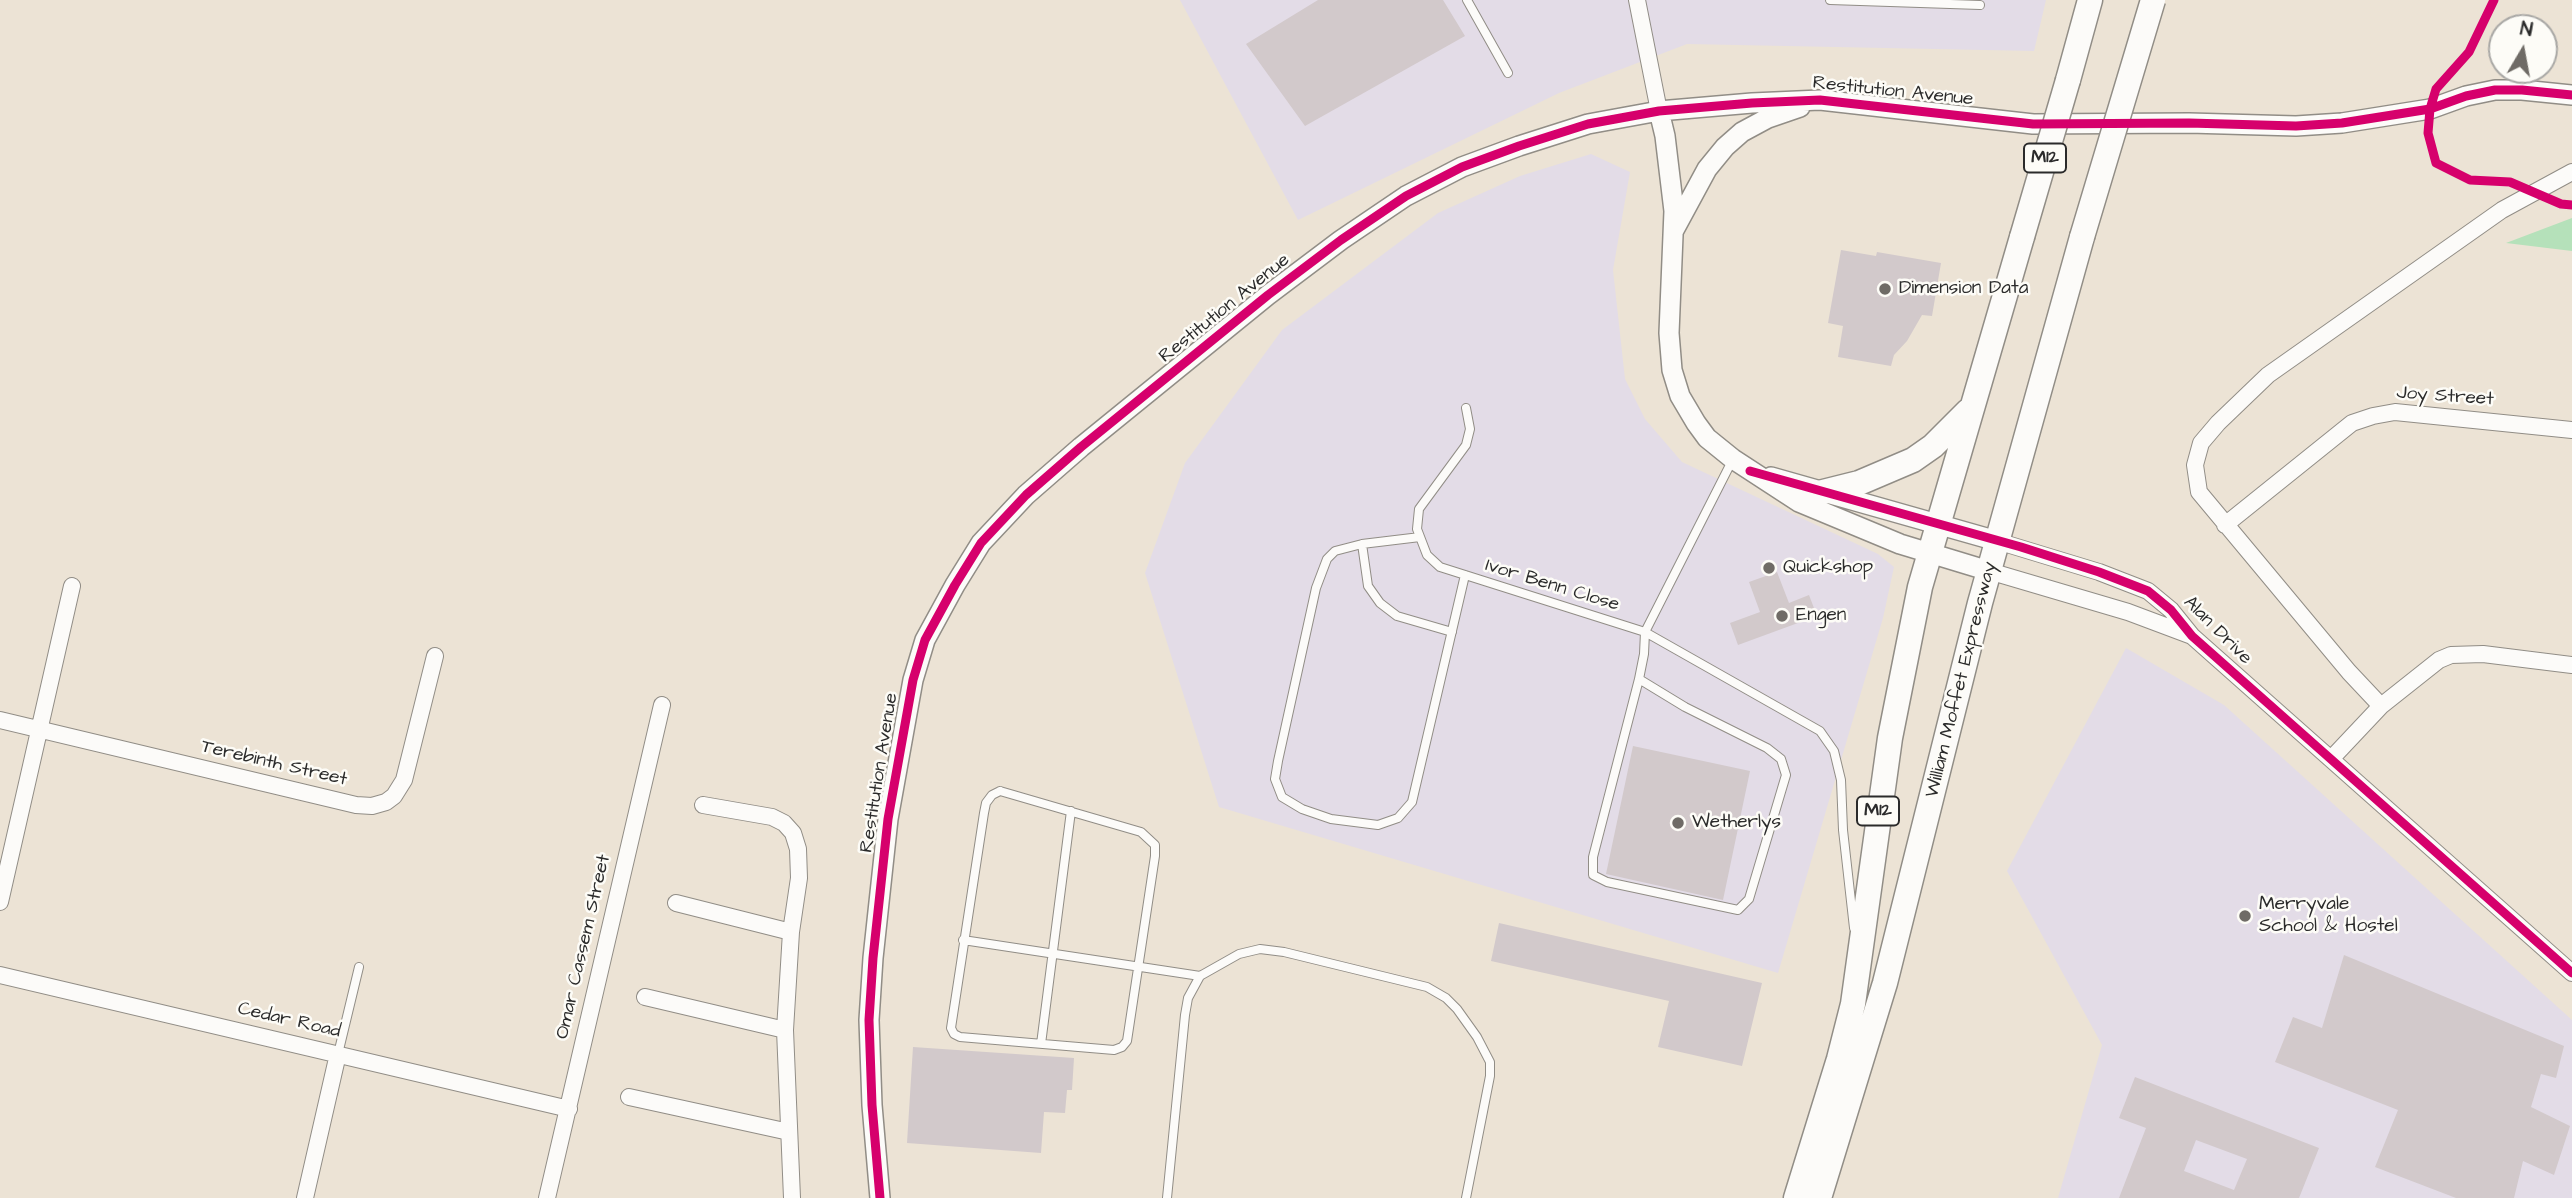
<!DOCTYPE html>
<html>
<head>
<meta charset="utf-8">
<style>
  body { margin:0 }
  #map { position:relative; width:2572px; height:1198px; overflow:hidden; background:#ece3d5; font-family:"Architects Daughter",sans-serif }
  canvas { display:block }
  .north { position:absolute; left:2488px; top:14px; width:70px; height:70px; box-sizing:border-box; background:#fdfcf7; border:2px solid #a9a8a5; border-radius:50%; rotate:10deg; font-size:19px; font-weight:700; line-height:28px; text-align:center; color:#2b2b2b }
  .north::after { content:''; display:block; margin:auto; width:24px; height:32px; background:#6f6b66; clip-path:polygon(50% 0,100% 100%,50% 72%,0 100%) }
</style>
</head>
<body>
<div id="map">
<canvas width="2572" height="1198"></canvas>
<div class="north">N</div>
</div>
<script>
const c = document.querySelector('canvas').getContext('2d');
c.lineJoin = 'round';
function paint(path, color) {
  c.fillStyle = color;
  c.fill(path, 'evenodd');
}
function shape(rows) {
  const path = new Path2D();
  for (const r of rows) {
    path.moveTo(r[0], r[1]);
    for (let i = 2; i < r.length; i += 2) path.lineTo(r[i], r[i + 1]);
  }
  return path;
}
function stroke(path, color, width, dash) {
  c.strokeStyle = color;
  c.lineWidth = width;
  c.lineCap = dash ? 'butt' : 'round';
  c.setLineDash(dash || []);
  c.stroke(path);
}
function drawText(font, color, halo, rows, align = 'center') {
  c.font = font + ' "Architects Daughter",sans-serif';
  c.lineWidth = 5;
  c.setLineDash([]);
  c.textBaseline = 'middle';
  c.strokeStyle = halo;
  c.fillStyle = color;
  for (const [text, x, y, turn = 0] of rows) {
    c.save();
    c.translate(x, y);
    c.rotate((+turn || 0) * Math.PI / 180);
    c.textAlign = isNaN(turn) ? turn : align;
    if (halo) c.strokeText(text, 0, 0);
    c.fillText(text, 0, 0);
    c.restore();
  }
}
const built = shape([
  [1180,0,2046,0,2034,51,1687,44,1559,93,1298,220],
  [1591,154,1630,172,1613,270,1625,379,1645,419,1682,462,1878,554,1894,567,1883,618,1778,973,1219,807,1145,573,1185,463,1282,330,1438,213,1520,176],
  [2126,648,2224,705,2572,1020,2572,1198,2058,1198,2102,1045,2007,871]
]);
const green = shape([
  [2572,218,2572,251,2506,243]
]);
const building = shape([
  [1318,0,1443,0,1465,36,1305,126,1246,44],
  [1841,250,1876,256,1877,252,1941,263,1932,316,1922,315,1907,341,1894,355,1891,366,1838,357,1843,326,1828,323],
  [1777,572,1789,603,1809,595,1817,616,1738,645,1730,623,1760,612,1749,582],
  [1633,746,1750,771,1723,900,1606,874],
  [1499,923,1762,983,1742,1066,1658,1047,1669,1001,1491,961],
  [2344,955,2564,1046,2556,1078,2541,1074,2531,1107,2570,1126,2554,1175,2523,1161,2514,1198,2456,1198,2375,1167,2398,1110,2275,1062,2293,1017,2322,1028],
  [913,1047,1074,1058,1072,1090,1067,1090,1065,1113,1044,1112,1041,1153,907,1143],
  [2135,1077,2319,1148,2299,1198,2119,1198,2146,1128,2119,1118],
  [2196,1140,2247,1159,2234,1190,2184,1171]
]);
const service = shape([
  [1467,0,1508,73],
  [1830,0,1980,5],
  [1466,408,1470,429,1466,445,1419,509,1417,529,1427,555,1440,567,1645,632,1820,731,1834,751,1841,780,1843,830,1854,928],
  [1420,537,1362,544,1335,551,1327,559,1316,588,1278,761,1275,779,1282,797,1302,809,1331,819,1378,825,1398,818,1412,802,1465,575],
  [1362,544,1368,586,1380,603,1397,616,1452,632],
  [1639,679,1685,707,1767,748,1781,759,1786,775,1749,899,1738,910,1607,882,1593,875,1593,857,1639,679,1644,654,1645,632,1733,459],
  [1000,791,1141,832,1155,845,1155,856,1127,1041,1122,1047,1114,1050,960,1037,954,1034,951,1028,984,813,986,803,992,795,1000,791],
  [963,940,1200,976],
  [1041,1044,1071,811],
  [338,1054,359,967],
  [1167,1198,1185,1015,1188,998,1200,976,1239,954,1260,949,1284,952,1427,987,1446,998,1457,1009,1477,1037,1490,1062,1490,1076,1466,1198]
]);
const minor = shape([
  [1637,0,1659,111],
  [2225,525,2352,423,2373,416,2395,412,2572,430],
  [1997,541,2099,572,2148,591,2171,610,2192,636,2572,973],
  [1989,571,2128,612,2192,636],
  [2381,706,2349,672,2199,492,2195,465,2201,443,2218,423,2268,375,2502,210,2572,172],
  [0,720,356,805,372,806,386,802,394,796,404,780,435,656],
  [2331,759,2381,706,2439,660,2451,655,2483,654,2572,665],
  [703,805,772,817,784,823,793,833,798,849,799,878,791,932,785,1030,792,1198],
  [0,902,72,586],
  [676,903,791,932],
  [0,975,569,1109],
  [645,997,785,1030],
  [629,1097,789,1132],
  [305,1198,338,1054],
  [547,1198,662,705]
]);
const tertiary = shape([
  [1659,111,1665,136,1674,211,1669,333,1672,370,1680,396,1696,423,1707,438,1733,459,1799,502,1900,544,1989,571],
  [1674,230,1707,169,1725,147,1742,132,1768,118,1800,107],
  [1771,477,1997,541],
  [880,1198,872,1105,869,1020,873,958,888,819,913,680,925,640,955,585,981,543,1026,495,1081,447,1268,295,1341,240,1406,196,1462,167,1519,146,1588,124,1659,111,1752,103,1820,100,2033,124,2189,123,2296,126,2342,123,2430,109,2466,96,2495,90,2522,90,2572,95]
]);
const primary = shape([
  [2068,80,2090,0],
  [1823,492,1859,483,1913,460,1933,446,1968,411],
  [1796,1198,1839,1059,1853,1004,1890,738,1920,587,2022,237],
  [1819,1198,1885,983,1980,603,2082,237]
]);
const primaryBridge = shape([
  [2022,237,2068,80],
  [2082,237,2153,0]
]);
const cycleway = shape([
  [2494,0,2469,52,2436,89,2430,109,2428,133,2436,163,2470,180,2510,182,2561,204,2572,205],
  [1750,471,2021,547,2099,572,2148,591,2171,610,2192,636,2572,973],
  [880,1198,872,1105,869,1020,873,958,888,819,913,680,925,640,955,585,981,543,1026,495,1081,447,1268,295,1341,240,1406,196,1462,167,1519,146,1588,124,1659,111,1752,103,1820,100,2033,124,2189,123,2296,126,2342,123,2430,109,2466,96,2495,90,2522,90,2572,95]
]);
const markers = [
  [1885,289,7,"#6f6b66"],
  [1769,568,7,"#6f6b66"],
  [1782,616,7,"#6f6b66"],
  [1678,823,7,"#6f6b66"],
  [2245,916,7,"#6f6b66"]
];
const shields = [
  [2045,158,42],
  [1878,811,42]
];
const shieldNames = [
  ["M12",2045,158],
  ["M12",1878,811]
];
const streetNames = [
  ["Restitution Avenue",1893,92,6],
  ["Restitution Avenue",1225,309,-39],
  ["Joy Street",2445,397,4],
  ["Ivor Benn Close",1552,586,17],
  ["Alan Drive",2217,631,45],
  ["William Moffet Expressway",1962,680,-76],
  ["Terebinth Street",274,764,13],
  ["Restitution Avenue",880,773,-81],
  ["Omar Cassem Street",584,947,-77],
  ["Cedar Road",289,1021,13]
];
const poiNames = [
  ["Dimension Data",1899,289],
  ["Quickshop",1783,568],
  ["Engen",1796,616],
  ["Wetherlys",1692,823],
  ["Merryvale",2259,905],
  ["School & Hostel",2259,927]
];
paint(built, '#e3dce7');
paint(green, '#b5e1ba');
paint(building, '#d2c9cb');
stroke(service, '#918d86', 10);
stroke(minor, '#918d86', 18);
stroke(tertiary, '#918d86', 22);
stroke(primary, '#918d86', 27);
stroke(service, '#fcfbf9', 8);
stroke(minor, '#fcfbf9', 16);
stroke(tertiary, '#fcfbf9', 19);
stroke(primary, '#fcfbf9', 24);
stroke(primaryBridge, '#918d86', 27, []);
stroke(primaryBridge, '#fcfbf9', 24);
stroke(cycleway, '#d6006c', 9);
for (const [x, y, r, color] of markers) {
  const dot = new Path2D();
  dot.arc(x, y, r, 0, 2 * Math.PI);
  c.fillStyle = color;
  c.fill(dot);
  stroke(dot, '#fdfcf7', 2.5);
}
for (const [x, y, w] of shields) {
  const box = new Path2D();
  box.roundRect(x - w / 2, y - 14.5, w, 29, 5);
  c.fillStyle = '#fdfcf7';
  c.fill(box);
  stroke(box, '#2b2b2b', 2);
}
drawText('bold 18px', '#2b2b2b', null, shieldNames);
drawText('19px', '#2b2b2b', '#fdfcf7', streetNames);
drawText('19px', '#2b2b2b', '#fdfcf7', poiNames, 'left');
</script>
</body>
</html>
